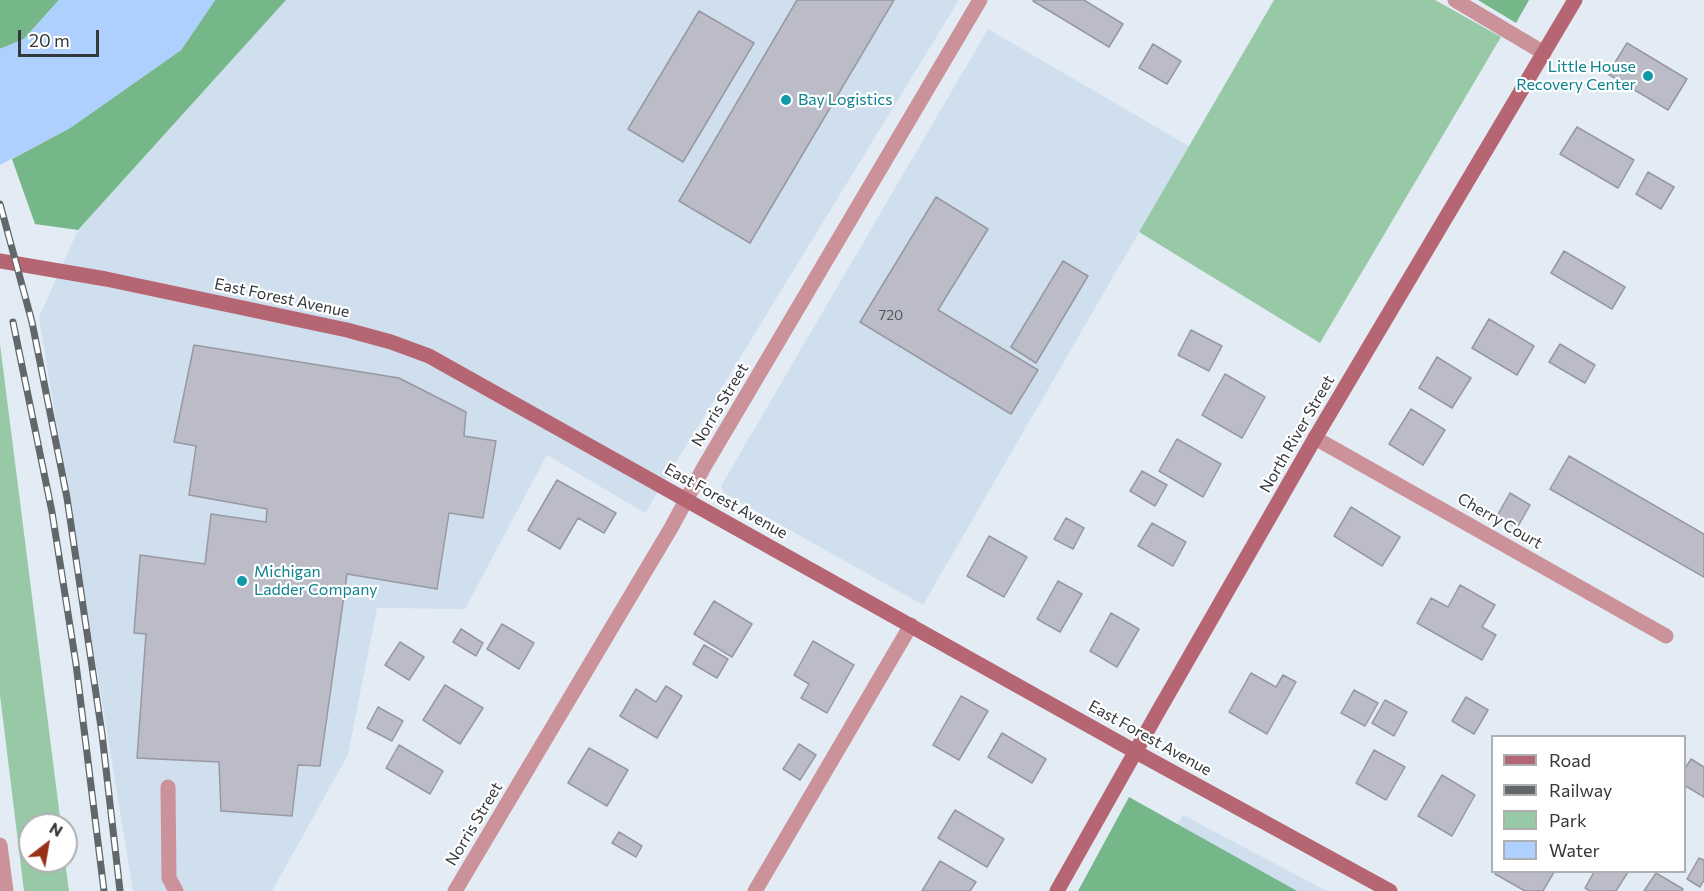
<!DOCTYPE html>
<html>
<head>
<meta charset="utf-8">
<style>
  body { margin:0 }
  #map { position:relative; width:1704px; height:891px; overflow:hidden; background:#e3ecf5; font-family:Commissioner,sans-serif }
  canvas { display:block }
  .legend { position:absolute; left:1491px; top:735px; width:195px; height:138px; box-sizing:border-box; background:#fff; border:2px solid #aeafb1; margin:0; padding:8px 10px; list-style:none; font-size:18px; color:#34383b }
  .legend li { display:flex; align-items:center; gap:12px; height:30px }
  .legend b { width:30px; border:2px solid #aeafb1 }
  .north { position:absolute; left:18px; top:813px; width:60px; height:60px; box-sizing:border-box; background:#fff; border:2px solid #aeafb1; border-radius:50%; rotate:31deg; font-size:16px; font-weight:700; line-height:24px; text-align:center; color:#34383b }
  .north::after { content:''; display:block; margin:auto; width:21px; height:27px; background:#993018; clip-path:polygon(50% 0,100% 100%,50% 72%,0 100%) }
  .scale { position:absolute; left:18px; top:30px; width:81px; height:27px; box-sizing:border-box; border:3px solid #34383b; border-top:0; padding-left:8px; font-size:18px; line-height:21px; white-space:nowrap; color:#34383b; -webkit-text-stroke:4px #fff; paint-order:stroke }
</style>
</head>
<body>
<div id="map">
<canvas width="1704" height="891"></canvas>
<ul class="legend">
<li><b style="height:8px;background:#b66573"></b>Road</li>
<li><b style="height:8px;background:#61676b"></b>Railway</li>
<li><b style="height:16px;background:#98c9a6"></b>Park</li>
<li><b style="height:16px;background:#add0ff"></b>Water</li>
</ul>
<div class="north">N</div>
<div class="scale">20 m</div>
</div>
<script>
const c = document.querySelector('canvas').getContext('2d');
c.lineJoin = 'round';
function paint(path, color) {
  c.fillStyle = color;
  c.fill(path, 'evenodd');
}
function shape(rows) {
  const path = new Path2D();
  for (const r of rows) {
    path.moveTo(r[0], r[1]);
    for (let i = 2; i < r.length; i += 2) path.lineTo(r[i], r[i + 1]);
  }
  return path;
}
function stroke(path, color, width, dash) {
  c.strokeStyle = color;
  c.lineWidth = width;
  c.lineCap = dash ? 'butt' : 'round';
  c.setLineDash(dash || []);
  c.stroke(path);
}
function drawText(font, color, halo, rows, align = 'center') {
  c.font = font + ' Commissioner,sans-serif';
  c.lineWidth = 4.5;
  c.setLineDash([]);
  c.textBaseline = 'middle';
  c.strokeStyle = halo;
  c.fillStyle = color;
  for (const [text, x, y, turn = 0] of rows) {
    c.save();
    c.translate(x, y);
    c.rotate((+turn || 0) * Math.PI / 180);
    c.textAlign = isNaN(turn) ? turn : align;
    if (halo) c.strokeText(text, 0, 0);
    c.fillText(text, 0, 0);
    c.restore();
  }
}
const built = shape([
  [286,0,959,0,645,513,547,455,465,609,377,608,348,755,272,891,133,891,39,317,78,230],
  [988,29,1189,146,923,605,724,493,721,486],
  [1183,815,1327,891,1138,891]
]);
const green = shape([
  [1274,0,1435,0,1501,37,1320,343,1139,232],
  [0,344,61,825,30,825,30,861,65,861,69,891,24,891,0,695]
]);
const forest = shape([
  [0,0,59,0,24,39,0,49],
  [215,0,286,0,78,230,35,224,12,159,70,128,181,50],
  [1478,0,1529,0,1516,23],
  [1129,797,1297,891,1078,891]
]);
const water = shape([
  [59,0,215,0,181,50,70,128,0,165,0,49,24,39]
]);
const building = shape([
  [797,0,894,0,750,243,679,201,797,0],
  [1034,0,1084,0,1123,24,1109,47,1033,1,1034,0],
  [699,11,754,43,683,162,628,129,699,11],
  [1627,43,1687,79,1668,110,1608,74,1627,43],
  [1153,44,1181,61,1167,84,1139,68,1153,44],
  [1577,127,1634,160,1618,188,1560,154,1577,127],
  [1648,172,1674,187,1661,209,1636,194,1648,172],
  [936,197,988,229,938,310,1038,370,1011,414,860,322,936,197],
  [1564,251,1625,287,1612,309,1551,273,1564,251],
  [1063,261,1088,276,1036,363,1011,347,1063,261],
  [1489,319,1534,346,1517,375,1472,348,1489,319],
  [1191,330,1222,346,1209,371,1178,355,1191,330],
  [1560,344,1595,365,1585,383,1549,362,1560,344],
  [194,345,399,378,466,412,464,436,496,441,483,518,449,513,437,589,347,574,320,766,298,765,292,816,221,811,219,762,137,758,146,634,134,633,140,555,205,564,211,514,266,522,267,509,189,495,196,446,174,442,194,345],
  [1437,357,1471,378,1452,408,1419,388,1437,357],
  [1225,374,1265,397,1242,438,1202,415,1225,374],
  [1411,409,1445,430,1423,465,1389,444,1411,409],
  [1177,439,1221,464,1203,497,1159,471,1177,439],
  [1569,456,1704,534,1704,577,1550,489,1569,456],
  [1142,471,1167,485,1155,506,1130,491,1142,471],
  [557,480,616,513,604,533,578,518,560,549,528,530,557,480],
  [1510,493,1530,505,1517,528,1497,516,1510,493],
  [1351,507,1400,537,1382,566,1334,536,1351,507],
  [1066,518,1084,528,1073,549,1054,539,1066,518],
  [1152,523,1186,542,1173,566,1138,546,1152,523],
  [989,536,1027,557,1004,597,967,576,989,536],
  [1058,581,1082,594,1060,632,1037,619,1058,581],
  [1460,585,1495,605,1482,627,1496,635,1482,660,1417,623,1431,598,1448,607,1460,585],
  [714,601,752,624,732,657,694,634,714,601],
  [1111,613,1139,629,1117,667,1090,651,1111,613],
  [502,624,534,643,519,669,487,649,502,624],
  [461,629,483,643,476,656,453,642,461,629],
  [813,641,854,665,827,713,801,698,809,684,794,675,813,641],
  [400,642,424,657,409,680,385,665,400,642],
  [704,645,728,659,717,678,693,664,704,645],
  [1251,673,1276,687,1283,675,1296,682,1267,734,1229,712,1251,673],
  [445,685,483,708,460,744,423,720,445,685],
  [666,686,682,696,657,738,620,716,636,689,656,702,666,686],
  [1354,690,1378,703,1365,726,1341,713,1354,690],
  [961,696,988,711,959,760,933,745,961,696],
  [1466,697,1488,710,1474,734,1452,721,1466,697],
  [1385,700,1407,712,1394,736,1372,723,1385,700],
  [378,707,403,721,392,741,367,728,378,707],
  [1002,733,1046,759,1032,783,988,757,1002,733],
  [799,744,816,755,800,780,783,769,799,744],
  [399,745,443,771,430,794,386,768,399,745],
  [589,748,628,770,607,806,568,783,589,748],
  [1374,750,1405,767,1386,800,1356,783,1374,750],
  [1691,759,1704,767,1704,797,1684,785,1684,770,1691,759],
  [1442,775,1475,795,1452,836,1418,816,1442,775],
  [955,810,1004,839,987,867,938,838,955,810],
  [619,832,642,846,636,857,612,843,619,832],
  [1699,858,1704,860,1704,880,1700,887,1687,879,1699,858],
  [940,861,976,882,970,891,922,891,940,861],
  [1496,872,1554,872,1543,891,1525,891,1495,874,1496,872],
  [1594,872,1628,872,1616,891,1590,891,1585,888,1594,872],
  [1656,873,1683,889,1682,891,1644,891,1656,873]
]);
const lane = shape([
  [1455,0,1544,53],
  [1315,438,1666,636],
  [168,787,169,878,176,891],
  [755,891,911,625]
]);
const street = shape([
  [0,845,6,891],
  [455,891,671,528,704,467,980,0]
]);
const secondary = shape([
  [0,261,106,279,347,330,391,342,429,356,1136,752,1390,891],
  [1057,891,1155,717,1315,438,1575,0]
]);
const rail = shape([
  [0,204,32,322,67,498,102,734,120,891],
  [13,322,52,512,76,664,104,891]
]);
const markers = [
  [1648,76,6,"#0f9aa8"],
  [786,100,6,"#0f9aa8"],
  [242,581,6,"#0f9aa8"]
];
const numberNames = [
  ["720",891,315]
];
const cultureNames = [
  ["Little House",1636,67,"right"],
  ["Recovery Center",1636,85,"right"],
  ["Bay Logistics",798,100],
  ["Michigan",254,572],
  ["Ladder Company",254,590]
];
const streetNames = [
  ["East Forest Avenue",282,298,12],
  ["Norris Street",720,405,-59],
  ["North River Street",1297,434,-60],
  ["East Forest Avenue",726,501,29],
  ["Cherry Court",1500,521,30],
  ["East Forest Avenue",1150,738,29],
  ["Norris Street",474,824,-59]
];
paint(built, '#d0dfee');
paint(green, '#98c9a6');
paint(forest, '#75b789');
paint(water, '#add0ff');
paint(building, '#bbbcc7');
stroke(building, '#9798a2', 1.5);
stroke(lane, '#cb929a', 15);
stroke(street, '#cb929a', 15);
stroke(secondary, '#b66573', 15);
stroke(rail, '#61676b', 7);
stroke(rail, '#fff', 4.5, [14]);
for (const [x, y, r, color] of markers) {
  const dot = new Path2D();
  dot.arc(x, y, r, 0, 2 * Math.PI);
  c.fillStyle = color;
  c.fill(dot);
  stroke(dot, '#fff', 2);
}
drawText('14px', '#56595e', null, numberNames);
drawText('16px', '#0d838f', '#fff', cultureNames, 'left');
drawText('16px', '#34383b', '#fff', streetNames);
</script>
</body>
</html>
